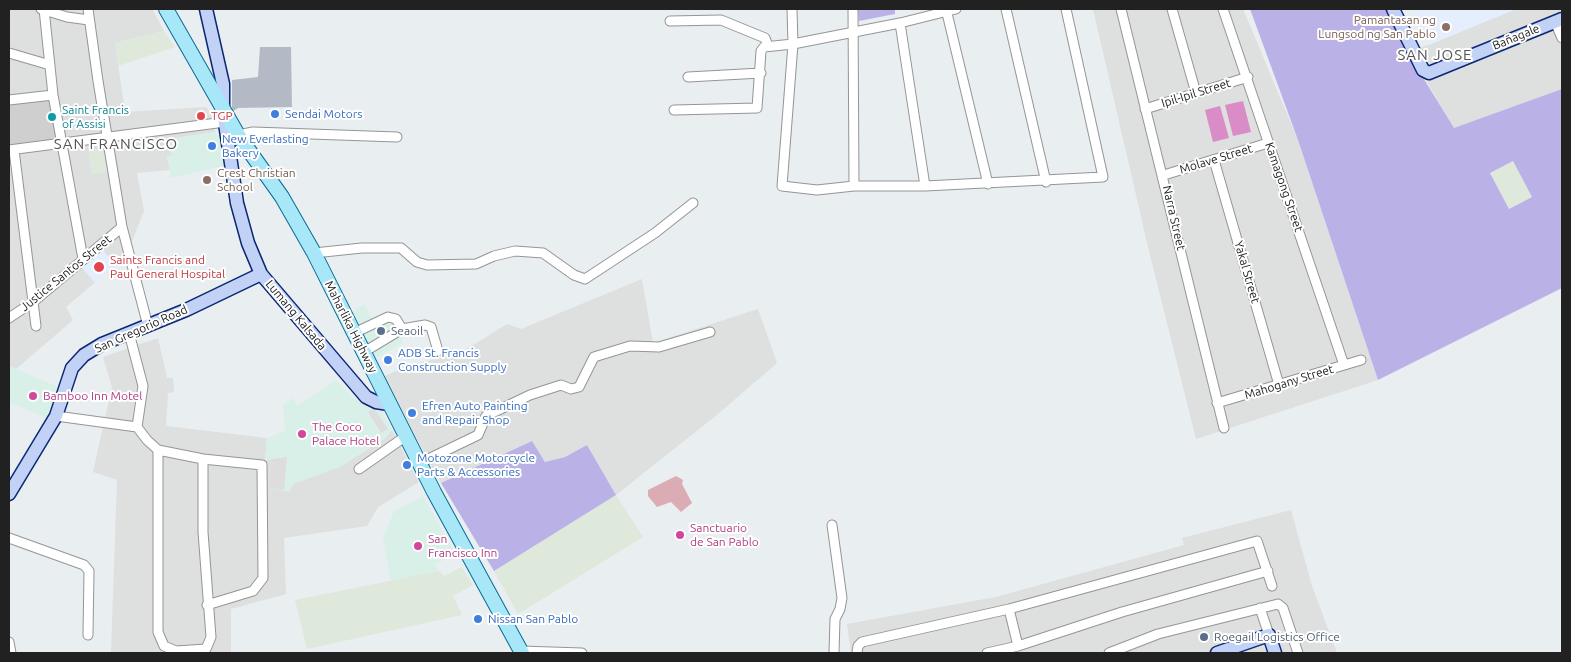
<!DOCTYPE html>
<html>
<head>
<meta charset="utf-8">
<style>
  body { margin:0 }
  #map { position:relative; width:1571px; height:662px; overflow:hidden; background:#e9eef1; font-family:Ubuntu,sans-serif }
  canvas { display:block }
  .frame { position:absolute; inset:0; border:10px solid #212121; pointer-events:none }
</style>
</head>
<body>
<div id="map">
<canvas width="1571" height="662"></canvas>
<div class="frame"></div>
</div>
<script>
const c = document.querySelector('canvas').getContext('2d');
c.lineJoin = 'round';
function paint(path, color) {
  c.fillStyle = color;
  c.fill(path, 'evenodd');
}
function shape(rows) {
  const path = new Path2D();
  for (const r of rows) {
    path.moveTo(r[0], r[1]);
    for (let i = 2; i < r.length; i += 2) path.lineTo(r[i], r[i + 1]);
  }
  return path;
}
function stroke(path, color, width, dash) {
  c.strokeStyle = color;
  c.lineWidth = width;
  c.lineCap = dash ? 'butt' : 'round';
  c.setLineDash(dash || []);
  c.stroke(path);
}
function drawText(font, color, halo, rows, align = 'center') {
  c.font = font + ' Ubuntu,sans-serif';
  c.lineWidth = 4;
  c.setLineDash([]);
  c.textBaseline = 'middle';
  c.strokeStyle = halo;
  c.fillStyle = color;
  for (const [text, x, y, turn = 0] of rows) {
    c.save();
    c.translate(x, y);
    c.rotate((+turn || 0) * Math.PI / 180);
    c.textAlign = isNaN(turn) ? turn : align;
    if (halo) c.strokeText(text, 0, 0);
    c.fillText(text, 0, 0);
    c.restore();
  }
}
const residential = shape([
  [9,9,152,9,164,31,115,43,125,112,206,107,211,113,215,132,170,139,172,155,167,157,170,170,137,173,144,211,126,256,66,307,73,320,16,369,9,366],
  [1093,9,1243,9,1298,140,1378,380,1196,439,1148,247],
  [1516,9,1562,9,1562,89,1454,129,1410,52],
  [642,279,653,343,758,309,777,363,718,414,616,495,587,445,565,457,545,462,532,441,441,483,383,377,407,366,462,352,507,324,521,329],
  [158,338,167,378,173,378,174,392,168,393,166,426,267,438,265,460,272,459,284,490,289,492,293,484,341,466,384,439,392,430,419,482,378,507,367,526,284,538,286,594,231,609,231,653,111,653,117,480,93,472,112,387,103,357],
  [1291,510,1312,586,1337,653,851,653,847,624,996,597,1184,545,1182,538]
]);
const commercial = shape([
  [215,132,223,141,223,166,171,178,167,156,172,155,170,139],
  [365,304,371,318,394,313,403,343,375,359,353,311],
  [9,366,61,388,50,419,9,403],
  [336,380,353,397,370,406,379,407,392,430,384,439,341,466,293,484,289,492,268,488,272,459,265,460,267,438,285,431,283,405,293,398,297,406],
  [423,496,455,553,435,565,439,571,391,582,383,538,394,511]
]);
const industrial = shape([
  [164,31,175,47,118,66,115,43],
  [104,148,107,172,92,174,88,150],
  [1513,160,1532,197,1509,209,1490,173],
  [616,495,643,537,518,614,494,571],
  [462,567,473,585,453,596,462,615,307,649,295,600,439,571,444,576]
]);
const education = shape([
  [1412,9,1516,9,1429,45],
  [102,249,115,265,95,283,82,268]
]);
const religious = shape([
  [52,100,58,142,9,147,9,105]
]);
const construction = shape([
  [260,47,291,47,292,107,238,108,232,112,232,80,258,77]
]);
const grass = shape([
  [858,9,895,9,895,14,859,21],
  [1250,9,1388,9,1419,71,1454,128,1562,89,1562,288,1378,380,1298,140],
  [1513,161,1532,197,1509,209,1490,173],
  [532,441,545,462,565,457,587,445,616,495,494,571,441,483]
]);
const pitch = shape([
  [1243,101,1251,132,1233,136,1225,105],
  [1220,106,1229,138,1213,142,1205,110]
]);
const parking = shape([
  [374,408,388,429,381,433,368,412],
  [287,457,284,490,268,488,272,459]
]);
const water = shape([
  [676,476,683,480,682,484,692,503,681,512,671,502,657,507,648,496,648,490]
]);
const street = shape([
  [41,9,67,17,89,20],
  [44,9,53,95,83,259],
  [88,9,98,81,122,227,148,326],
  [792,9,793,44,782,186,817,190,854,186,925,186,1103,177,1066,9],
  [853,9,854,186],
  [946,9,988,184],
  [1006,9,1046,182],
  [1121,9,1224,428],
  [1172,9,1196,93],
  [1223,9,1344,365],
  [670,21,721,20,765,38,768,46],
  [1555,22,1562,38],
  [900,23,925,186],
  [9,53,50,65],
  [688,77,761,73],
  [9,100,53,95],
  [1145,109,1248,77],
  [674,110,757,108,761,51,764,47,793,44,900,23,956,9],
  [238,135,253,132,397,137],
  [9,150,225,122],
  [14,150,36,326],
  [1214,160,1279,385],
  [1164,175,1268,143],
  [314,253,362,248,401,248,417,262,427,265,476,264,494,256,515,251,543,253,574,275,585,279,655,233,693,203],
  [9,318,33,302,122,227],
  [129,333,143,386,137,427,147,440,158,450,203,459,262,465,263,578,253,591,207,605],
  [354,333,388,317,396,319,402,329,425,325,431,327,438,351],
  [364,352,402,329],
  [1217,403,1361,360],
  [56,416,137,427],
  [158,450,158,632,164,646,176,651,206,649,211,637,203,532,203,459],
  [420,463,478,435,486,416,530,395,561,385,571,389,579,387,594,357,630,346,659,347,710,332],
  [359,469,406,436],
  [832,525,842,598,840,609,835,619,834,653],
  [9,538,84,565,89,571,88,635],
  [1260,608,1269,635],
  [1009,609,1018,646],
  [9,642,11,653],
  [521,651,582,653],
  [857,653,858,646,862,642,1009,609,1257,541,1272,586],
  [987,653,1018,646,1122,612,1268,571],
  [1109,653,1158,634,1278,604,1283,608,1298,653]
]);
const secondary = shape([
  [206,9,223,84,223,110,237,203,248,243,261,274,366,397,376,402,389,404],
  [1393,9,1423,70,1429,73,1562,19],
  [9,494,56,416,72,368,84,355,102,344,186,310,261,274],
  [1217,653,1269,635,1275,653]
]);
const primary = shape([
  [166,9,238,135,282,197,314,253,434,492,522,653]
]);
const markers = [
  [1446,27,5,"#8d6e63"],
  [275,114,5,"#3f7fe0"],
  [201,116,5,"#e0444e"],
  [52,117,5,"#0f9aa8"],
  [212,146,5,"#3f7fe0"],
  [207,180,5,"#8d6e63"],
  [99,267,6,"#e0444e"],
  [381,331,5,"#5c6f8a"],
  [388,360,5,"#3f7fe0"],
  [33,396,5,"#d1479c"],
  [412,413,5,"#3f7fe0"],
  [302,434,5,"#d1479c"],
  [407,465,5,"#3f7fe0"],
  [680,535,5,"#d1479c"],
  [418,546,5,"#d1479c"],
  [478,619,5,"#3f7fe0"],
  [1204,637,5,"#5c6f8a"]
];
const educationNames = [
  ["Pamantasan ng",1436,20],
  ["Lungsod ng San Pablo",1436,34],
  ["Crest Christian",217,173,"left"],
  ["School",217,187,"left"]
];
const streetNames = [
  ["Bañagale",1516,37,-22],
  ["Ipil-Ipil Street",1196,93,-17],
  ["Molave Street",1216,159,-17],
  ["Kamagong Street",1284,187,71],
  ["Narra Street",1174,218,77],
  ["Yakal Street",1247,272,74],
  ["Justice Santos Street",66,273,-39],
  ["Lumang Kalsada",296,315,50],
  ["Maharlika Highway",351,327,63],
  ["San Gregorio Road",141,329,-24],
  ["Mahogany Street",1289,382,-17]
];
const cultureNames = [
  ["Saint Francis",62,110],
  ["of Assisi",62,124]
];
const shopNames = [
  ["Sendai Motors",285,114],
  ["New Everlasting",222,139],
  ["Bakery",222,153],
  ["ADB St. Francis",398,353],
  ["Construction Supply",398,367],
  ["Efren Auto Painting",422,406],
  ["and Repair Shop",422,420],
  ["Motozone Motorcycle",417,458],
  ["Parts & Accessories",417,472],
  ["Nissan San Pablo",488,619]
];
const healthNames = [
  ["TGP",211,116],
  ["Saints Francis and",110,260],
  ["Paul General Hospital",110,274]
];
const serviceNames = [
  ["Seaoil",391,331],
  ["Roegail Logistics Office",1214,637]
];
const hotelNames = [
  ["Bamboo Inn Motel",43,396],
  ["The Coco",312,427],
  ["Palace Hotel",312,441],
  ["Sanctuario",690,528],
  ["de San Pablo",690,542],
  ["San",428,539],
  ["Francisco Inn",428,553]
];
const quarterNames = [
  ["SAN JOSE",1435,55],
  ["SAN FRANCISCO",116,144]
];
paint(residential, '#dedfdf');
paint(commercial, '#d9f0e9');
paint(industrial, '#dee9db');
paint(education, '#e5eefd');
paint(religious, '#cfcfcf');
paint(construction, '#b4bac5');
paint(grass, '#bab2e7');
paint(pitch, '#da8cc7');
paint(parking, '#ddd');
paint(water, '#dbacb3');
stroke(street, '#959595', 11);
stroke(secondary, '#0c2774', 15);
stroke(primary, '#096a95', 16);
stroke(street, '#fff', 9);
stroke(secondary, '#c1d2f6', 12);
stroke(primary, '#a8e7f7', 14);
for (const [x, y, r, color] of markers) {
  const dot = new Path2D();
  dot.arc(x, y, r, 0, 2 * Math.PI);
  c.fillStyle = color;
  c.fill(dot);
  stroke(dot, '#fff', 2);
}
drawText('12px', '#785e54', '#fff', educationNames, 'right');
drawText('12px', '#212121', '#fff', streetNames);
drawText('12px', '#0d838f', '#fff', cultureNames, 'left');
drawText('12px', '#366cbe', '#fff', shopNames, 'left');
drawText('12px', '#be3a42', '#fff', healthNames, 'left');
drawText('12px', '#4e5e75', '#fff', serviceNames, 'left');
drawText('12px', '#b23c85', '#fff', hotelNames, 'left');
c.letterSpacing = '1px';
drawText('15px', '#545454', '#fff', quarterNames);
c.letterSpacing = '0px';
</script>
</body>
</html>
